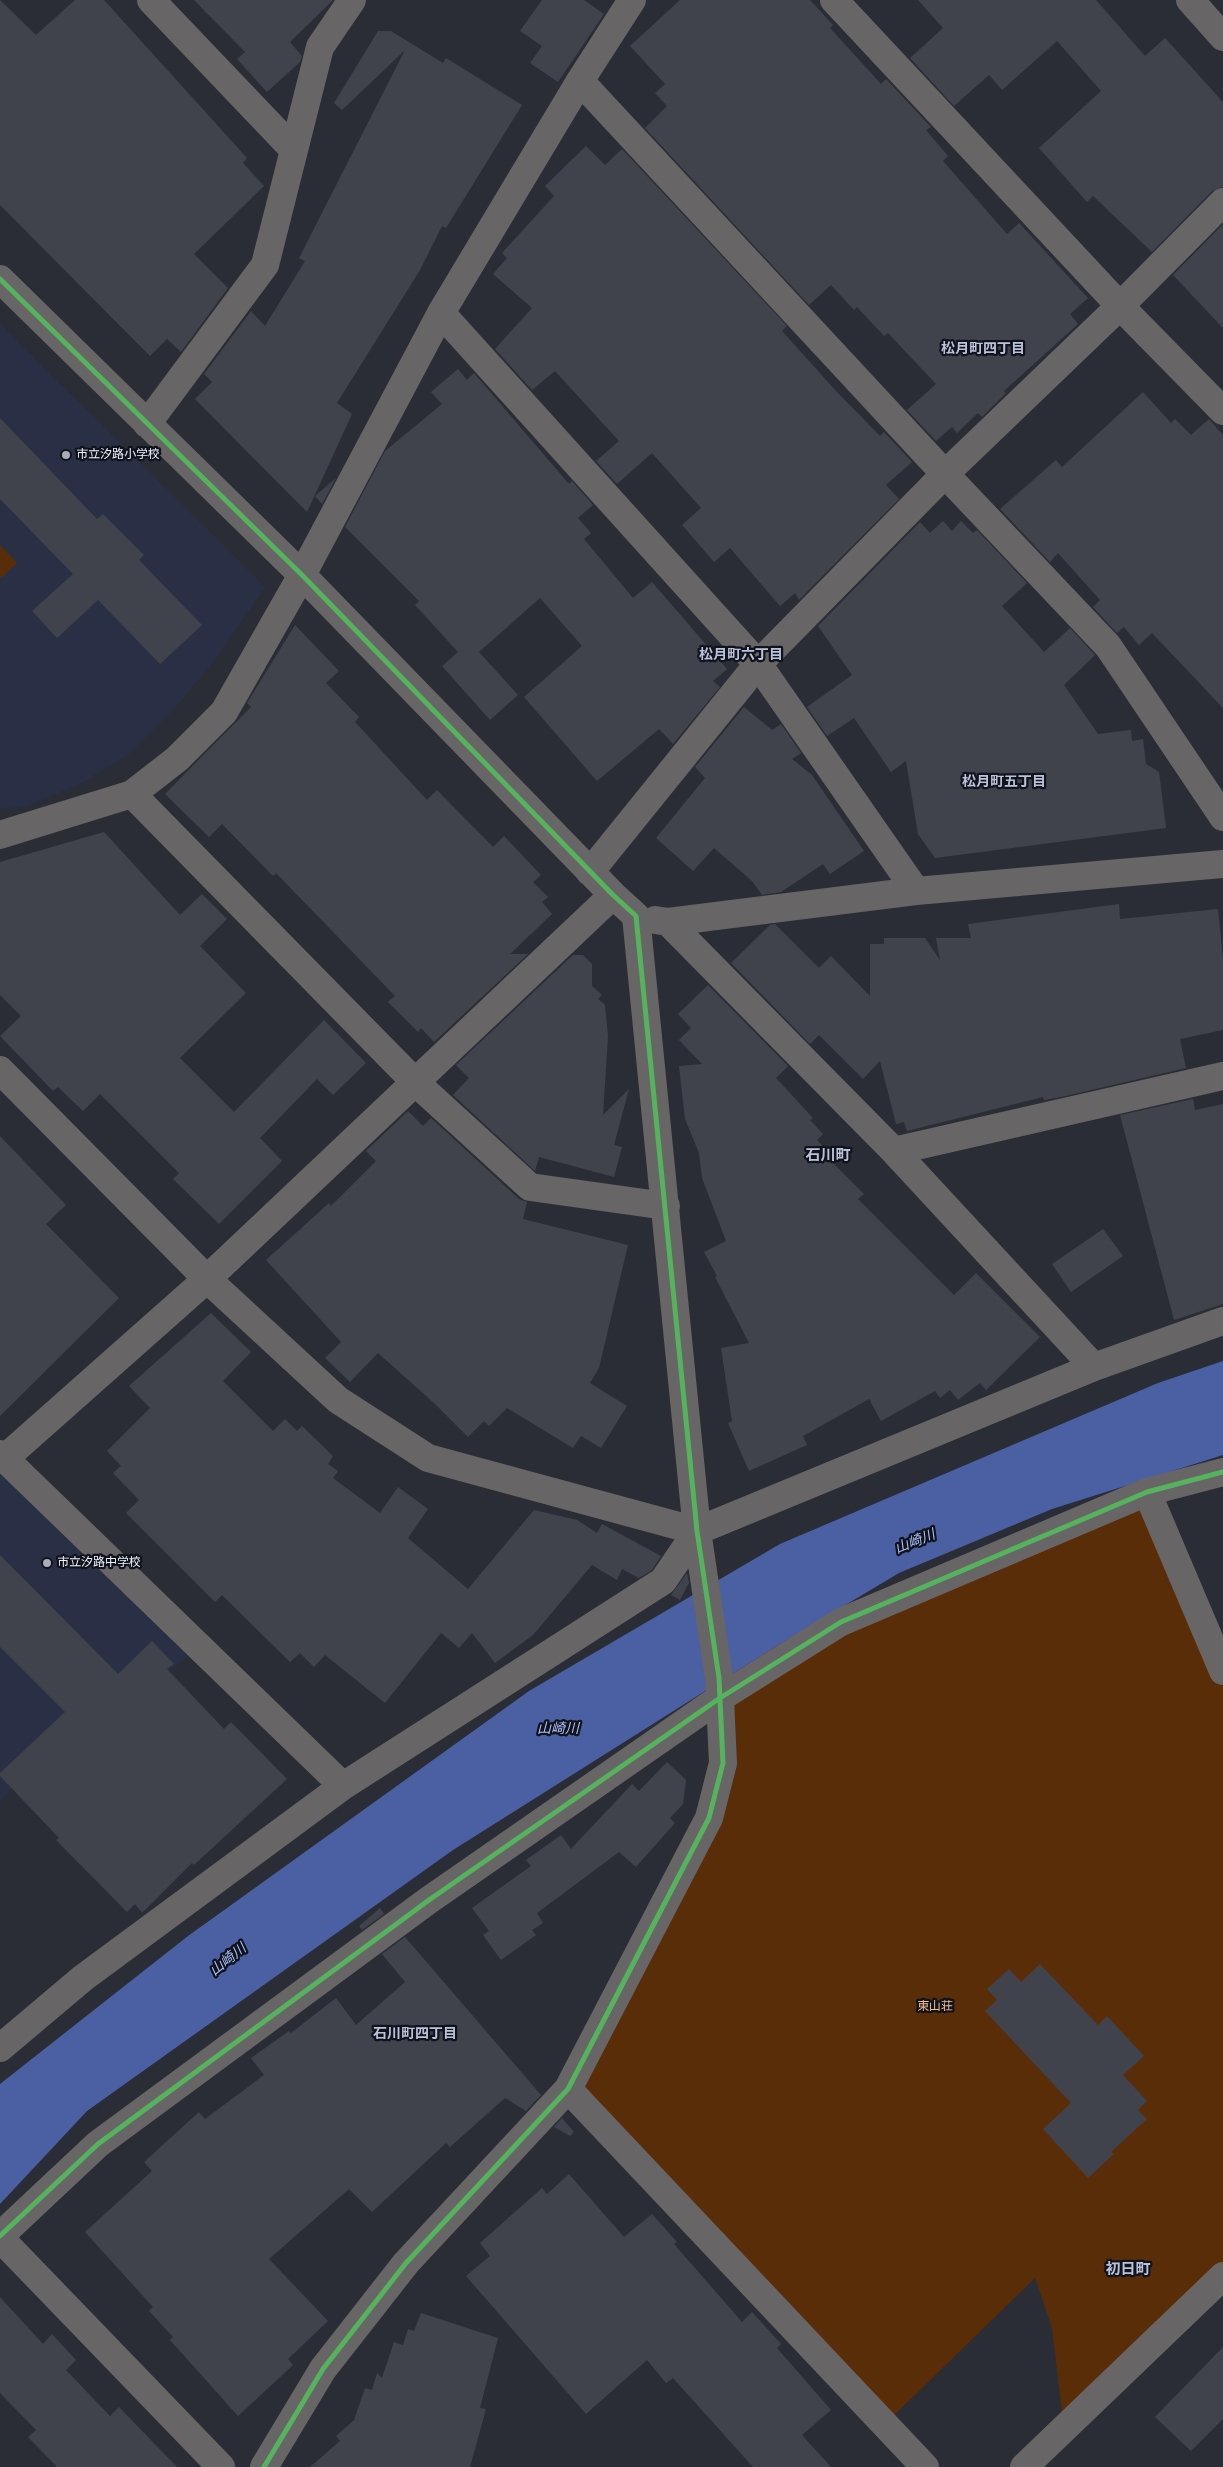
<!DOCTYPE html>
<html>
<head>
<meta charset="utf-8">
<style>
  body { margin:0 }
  canvas { display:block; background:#2a2d36 }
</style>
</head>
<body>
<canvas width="1223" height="2467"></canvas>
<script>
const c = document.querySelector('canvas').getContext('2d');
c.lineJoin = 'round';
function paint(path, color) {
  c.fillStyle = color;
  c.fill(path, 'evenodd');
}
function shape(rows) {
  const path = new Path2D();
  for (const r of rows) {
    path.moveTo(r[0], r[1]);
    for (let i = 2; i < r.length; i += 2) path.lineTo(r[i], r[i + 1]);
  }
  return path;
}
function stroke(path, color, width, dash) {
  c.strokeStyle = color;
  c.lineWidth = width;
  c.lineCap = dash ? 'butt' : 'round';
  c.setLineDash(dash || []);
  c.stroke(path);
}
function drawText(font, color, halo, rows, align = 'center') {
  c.font = font + ' "Noto Sans","Noto Sans JP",sans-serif';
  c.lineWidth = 4.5;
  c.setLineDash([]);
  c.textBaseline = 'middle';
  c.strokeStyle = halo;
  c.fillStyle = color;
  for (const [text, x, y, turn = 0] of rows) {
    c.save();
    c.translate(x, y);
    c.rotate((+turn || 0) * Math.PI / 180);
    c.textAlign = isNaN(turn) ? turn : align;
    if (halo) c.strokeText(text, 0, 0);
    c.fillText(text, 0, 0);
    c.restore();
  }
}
const built = shape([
  [0,324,265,587,217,657,174,709,129,754,80,784,26,806,0,809],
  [0,1472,190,1654,134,1703,89,1710,0,1801]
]);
const green = shape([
  [0,545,17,563,0,579],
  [1147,1492,1223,1671,1223,2276,1064,2428,1052,2328,1035,2278,885,2424,568,2089,709,1818,719,1678,764,1672]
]);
const water = shape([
  [1223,1361,1223,1455,1052,1509,899,1573,775,1647,453,1850,87,2111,0,2204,0,2084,188,1936,529,1691,780,1544,1158,1383]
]);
const building = shape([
  [0,0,36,35,75,0,104,0,247,158,243,163,264,186,194,254,228,288,181,352,167,339,150,356,0,205],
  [194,0,333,0,290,42,302,56,300,62,267,92,237,59,245,52],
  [542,0,584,0,604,14,558,82,530,63,542,46,520,31],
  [680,0,810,0,833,25,830,28,881,84,886,79,931,127,926,130,948,156,943,161,1007,234,1019,223,1088,298,1070,314,1078,324,1004,391,1006,393,982,417,978,413,957,433,952,427,936,441,907,410,936,384,888,333,884,336,857,307,854,310,831,285,809,305,645,128,667,106,655,93,665,84,630,46],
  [918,0,1096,0,1145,56,1165,38,1223,102,1223,187,1212,191,1152,252,1093,196,1087,202,1039,148,1101,91,1057,41,1002,90,989,75,954,106,910,58,943,28],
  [378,31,391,31,443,63,446,58,522,105,446,228,442,226,420,270,337,403,352,414,307,512,195,399,212,382,204,374,251,311,265,326,305,261,299,258,405,50,342,110,334,103],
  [586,146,605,165,622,149,787,326,782,331,837,392,880,436,884,432,912,462,886,485,899,499,799,600,795,593,780,606,730,548,714,562,682,525,701,508,652,453,617,484,596,461,619,441,555,371,532,390,495,349,532,308,493,274,507,258,502,253,554,196,545,186],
  [1223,224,1223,328,1173,275],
  [458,369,467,380,474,373,569,484,572,481,593,505,578,518,591,533,584,539,633,598,652,582,727,669,713,681,720,687,673,744,659,729,597,781,524,697,582,646,540,598,479,652,518,695,490,720,442,666,458,652,415,605,419,601,345,527,385,451,442,404,431,392],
  [1143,392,1171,423,1175,419,1191,435,1209,419,1223,435,1223,708,1152,633,1139,645,1124,627,1117,633,1093,607,1100,600,1058,553,1050,562,1000,509,1056,460,1062,467],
  [0,418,97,519,103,514,144,555,139,560,202,625,160,664,98,600,57,638,32,611,73,574,0,499],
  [336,478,322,504,315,496],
  [943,521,952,531,961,521,973,533,977,530,1027,583,1002,606,1044,652,1070,628,1095,655,1064,685,1098,734,1131,730,1132,741,1143,739,1146,764,1159,772,1166,828,935,858,918,834,906,761,891,772,854,718,827,736,807,707,852,675,818,626,920,522,930,533],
  [295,625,339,671,326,683,359,717,355,722,427,800,437,790,493,847,504,836,541,875,533,882,548,897,542,902,552,914,510,954,528,954,434,1042,421,1028,418,1032,388,1002,395,996,276,873,273,876,222,824,209,837,165,794,251,707,247,703],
  [744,707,772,730,781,724,801,753,792,759,812,775,864,851,830,874,823,864,781,892,762,895,752,881,714,848,693,871,656,838,705,778,695,767],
  [104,832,180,915,202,894,227,919,200,946,246,993,180,1058,234,1112,324,1020,366,1063,333,1095,317,1079,260,1138,282,1161,219,1224,173,1179,179,1173,100,1094,83,1111,58,1087,53,1091,0,1036,21,1016,0,995,0,862],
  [1119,904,1120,919,1218,909,1223,960,1223,1030,1180,1039,1186,1068,1061,1097,1044,1100,1043,1097,907,1131,904,1122,896,1124,880,1061,863,1079,819,1035,810,1044,731,963,770,925,775,924,819,968,831,956,870,996,870,944,884,944,884,938,925,938,940,960,936,938,971,938,968,924],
  [573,955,583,955,592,964,592,986,602,995,598,999,605,1005,608,1036,603,1115,629,1089,614,1145,622,1147,614,1177,539,1157,535,1171,453,1095,469,1078,456,1065],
  [708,985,788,1066,776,1078,813,1118,810,1120,823,1134,817,1140,835,1159,832,1162,864,1194,858,1199,954,1295,976,1273,1040,1337,986,1390,980,1383,958,1400,950,1390,940,1398,935,1391,881,1421,869,1399,803,1436,807,1445,749,1471,728,1423,732,1421,721,1348,749,1343,715,1277,717,1276,704,1252,726,1241,702,1178,699,1153,685,1119,679,1066,702,1064,679,1040,691,1028,678,1014],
  [1193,1099,1195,1110,1223,1104,1223,1304,1174,1320,1120,1115],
  [408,1111,423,1126,431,1118,519,1199,527,1202,523,1219,628,1245,599,1368,590,1383,627,1406,601,1448,581,1436,573,1448,507,1408,489,1426,484,1421,468,1437,435,1404,378,1353,350,1382,325,1358,341,1342,266,1260,329,1203,331,1206,376,1161,366,1151],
  [0,1136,66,1205,46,1224,119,1298,0,1416],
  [1103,1229,1123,1256,1071,1292,1052,1264],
  [211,1313,251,1352,223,1381,273,1431,285,1419,297,1431,302,1426,333,1456,328,1464,338,1471,333,1478,380,1513,398,1487,428,1509,408,1538,468,1589,534,1510,577,1520,597,1533,602,1524,661,1556,652,1570,639,1578,622,1569,617,1580,592,1565,533,1635,495,1663,472,1633,459,1648,441,1633,385,1703,325,1655,314,1667,300,1653,290,1662,222,1595,215,1602,126,1513,139,1500,113,1473,121,1466,107,1451,150,1408,129,1386],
  [0,1555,118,1674,152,1641,174,1664,167,1669,224,1729,231,1722,287,1779,194,1865,192,1863,142,1913,135,1904,127,1912,56,1840,59,1838,0,1776,0,1773,65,1712,0,1647],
  [687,1573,689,1583,680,1600,671,1595],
  [667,1762,686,1780,683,1804,670,1818,675,1823,636,1867,619,1852,537,1913,543,1923,532,1930,536,1935,501,1960,483,1935,489,1931,472,1908,531,1866,526,1860,561,1835,571,1849,632,1784,639,1791],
  [380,1908,384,1914,362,1930,359,1926],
  [405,1937,541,2095,526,2111,505,2098,450,2147,446,2143,372,2212,349,2189,269,2259,328,2321,288,2359,293,2365,238,2416,170,2340,173,2337,149,2311,153,2307,85,2232,152,2171,144,2162,199,2112,205,2119,264,2075,251,2058,289,2031,291,2033,336,1998,356,2025,405,1982,382,1954],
  [1040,1964,1098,2025,1107,2016,1144,2056,1123,2075,1147,2101,1138,2110,1147,2119,1111,2152,1114,2154,1088,2178,1043,2129,1071,2103,985,2011,997,2000,987,1989,1009,1969,1021,1982],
  [562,2118,574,2132,570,2136,554,2127],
  [569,2174,624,2237,652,2214,677,2242,674,2244,742,2322,752,2312,781,2344,777,2348,831,2410,802,2435,831,2467,753,2467,673,2378,666,2383,647,2360,586,2414,466,2276,490,2256,480,2243,542,2188,547,2194],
  [0,2297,43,2344,52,2334,76,2360,66,2370,110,2416,119,2407,177,2467,57,2467,28,2437,36,2430,0,2393],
  [421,2313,498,2338,480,2408,486,2409,470,2467,310,2467,340,2441,336,2436,354,2420,365,2388,372,2390,377,2373,382,2378,394,2342,403,2345,408,2329,414,2331],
  [1223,2347,1223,2419,1191,2451,1155,2417]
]);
const minor = shape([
  [151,0,294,150],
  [834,0,1120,306,1223,411],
  [1190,0,1223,37],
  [580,81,945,474,1108,646,1223,817],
  [0,279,302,575,613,895,636,916,697,1531,719,1678,723,1763,709,1818,568,2089,406,2263,323,2369,264,2467],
  [441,313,758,664,916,891],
  [147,424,265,265,320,47,352,0],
  [132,794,415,1082,530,1187,666,1206],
  [0,835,132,794,177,759,224,712,302,575,441,313,580,81,632,0],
  [590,872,758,664,945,474,1120,306,1223,202],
  [655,920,668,922,916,891,1223,864],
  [668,922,894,1151,1094,1367],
  [0,1070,207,1279,338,1400,428,1458,697,1531],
  [894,1151,1223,1076],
  [0,1454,343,1786],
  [4,1459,207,1279,613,895],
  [1147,1492,1223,1671],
  [0,2048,83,1978,343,1786,663,1581,697,1531,1094,1367,1223,1321],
  [568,2089,925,2467],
  [0,2236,98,2144,429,1900,720,1698,841,1622,1147,1492,1223,1472],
  [0,2238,221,2467],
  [1024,2467,1223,2276]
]);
const cycleway = shape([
  [0,279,302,575,613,895,636,916,697,1531,719,1678,723,1763,709,1818,568,2089,406,2263,323,2369,264,2467],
  [0,2236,98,2144,429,1900,720,1698,841,1622,1147,1492,1223,1472]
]);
const markers = [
  [66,455,5,"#a9adb8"],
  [47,1563,5,"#a9adb8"]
];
const poiNames = [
  ["市立汐路小学校",76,455],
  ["市立汐路中学校",57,1563]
];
const parkNames = [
  ["東山荘",935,2007]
];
const neighbourhoodNames = [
  ["松月町四丁目",983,349],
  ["松月町六丁目",741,655],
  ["松月町五丁目",1004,782],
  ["石川町四丁目",415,2034]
];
const waterNames = [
  ["山崎川",915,1542,-22],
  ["山崎川",558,1729],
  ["山崎川",228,1960,-39]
];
const quarterNames = [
  ["石川町",828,1156],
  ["初日町",1128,2270]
];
paint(built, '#293046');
paint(green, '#592d07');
paint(water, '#4b60a2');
paint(building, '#40434b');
stroke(minor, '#676565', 28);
stroke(cycleway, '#56b35d', 5);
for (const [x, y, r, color] of markers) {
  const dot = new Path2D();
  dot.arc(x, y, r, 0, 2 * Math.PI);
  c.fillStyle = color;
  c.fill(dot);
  stroke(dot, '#10131b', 2);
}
drawText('12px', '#eef2fe', '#10131b', poiNames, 'left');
drawText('12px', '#f8ba93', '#10131b', parkNames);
drawText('bold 14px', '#bac2d9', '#10131b', neighbourhoodNames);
drawText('italic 14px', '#acc2fe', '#10131b', waterNames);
drawText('bold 15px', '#bac2d9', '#10131b', quarterNames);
</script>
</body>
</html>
